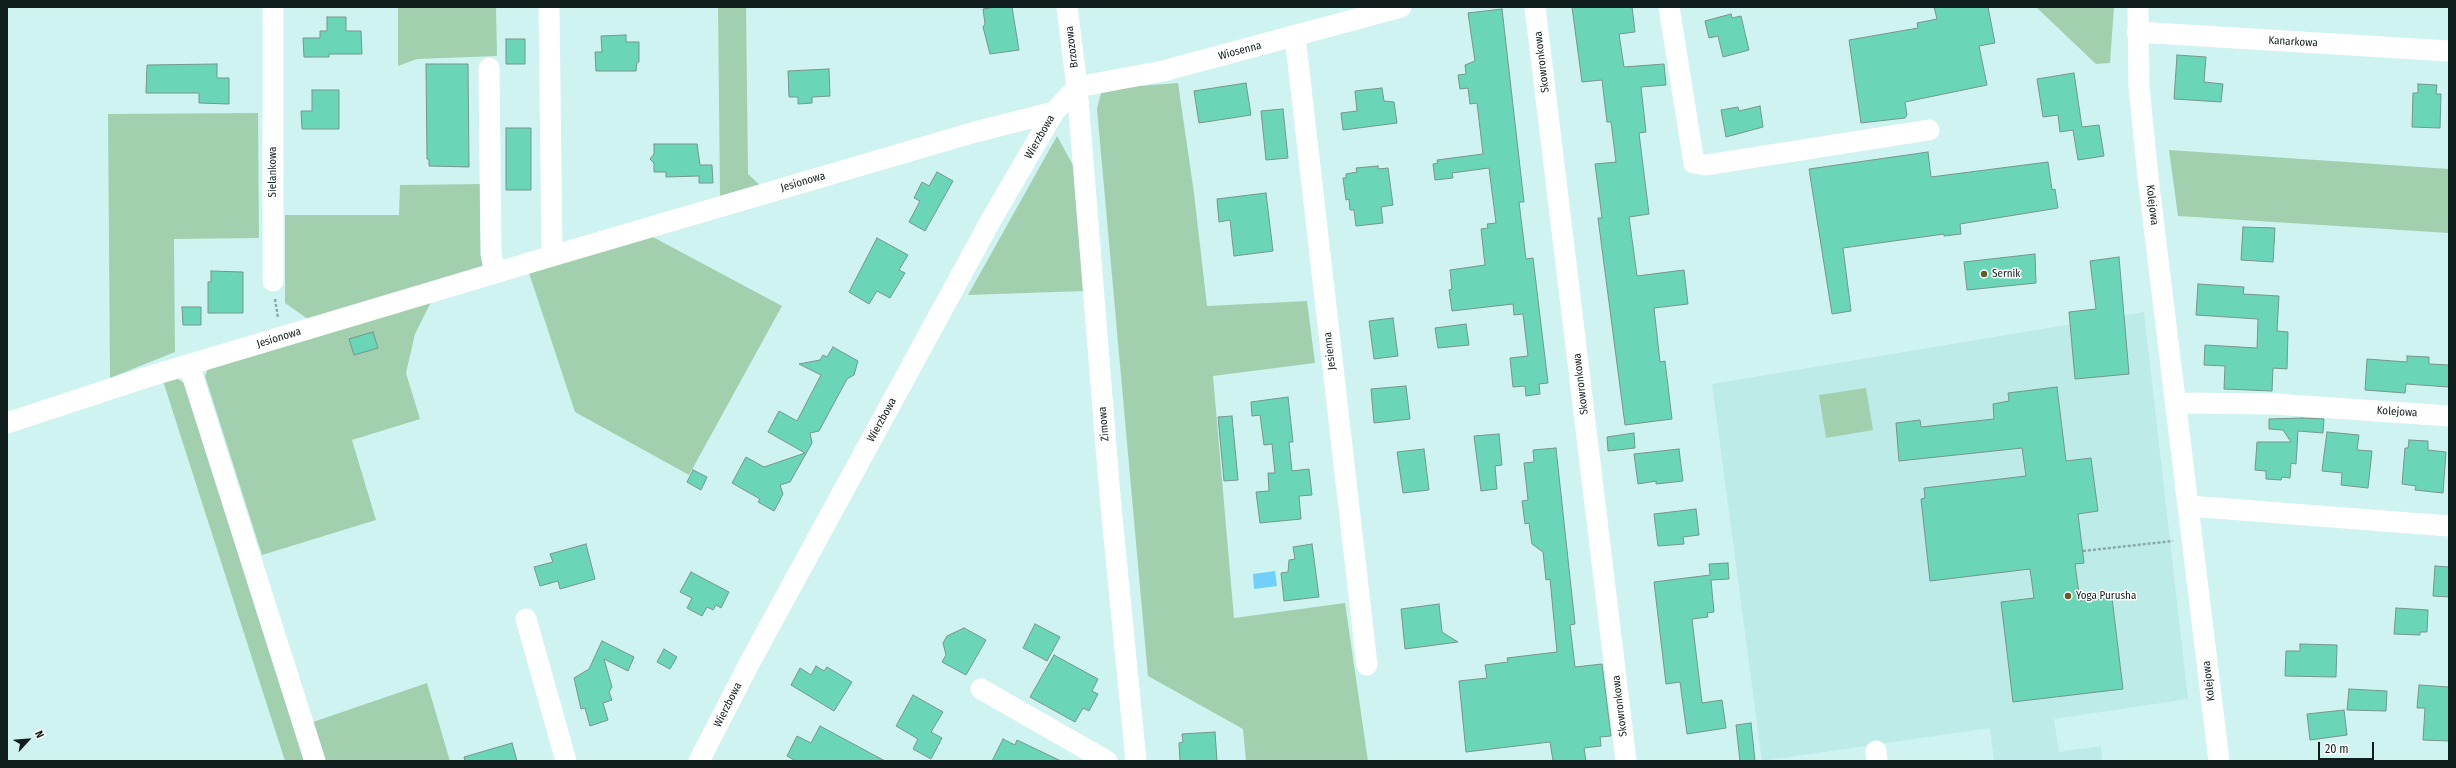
<!DOCTYPE html>
<html>
<head>
<meta charset="utf-8">
<style>
  body { margin:0 }
  #map { position:relative; width:2456px; height:768px; overflow:hidden; background:#cff3f1; font-family:"Fira Sans Condensed",sans-serif }
  canvas { display:block }
  .frame { position:absolute; inset:0; border:8px solid #101d1d; pointer-events:none }
  .north { position:absolute; left:8px; top:720px; width:40px; height:40px; -webkit-text-stroke:3px #fff; paint-order:stroke; rotate:64deg; font-size:11px; font-weight:700; line-height:16px; text-align:center; color:#101d1d }
  .north::after { content:''; display:block; margin:auto; width:14px; height:18px; background:#101d1d; clip-path:polygon(50% 0,100% 100%,50% 72%,0 100%) }
  .scale { position:absolute; left:2318px; top:742px; width:56px; height:18px; box-sizing:border-box; border:2px solid #101d1d; border-top:0; padding-left:5px; font-size:12px; line-height:14px; white-space:nowrap; color:#101d1d; -webkit-text-stroke:3px #fff; paint-order:stroke }
</style>
</head>
<body>
<div id="map">
<canvas width="2456" height="768"></canvas>
<div class="frame"></div>
<div class="north">N</div>
<div class="scale">20 m</div>
</div>
<script>
const c = document.querySelector('canvas').getContext('2d');
c.lineJoin = 'round';
function paint(path, color) {
  c.fillStyle = color;
  c.fill(path, 'evenodd');
}
function shape(rows) {
  const path = new Path2D();
  for (const r of rows) {
    path.moveTo(r[0], r[1]);
    for (let i = 2; i < r.length; i += 2) path.lineTo(r[i], r[i + 1]);
  }
  return path;
}
function stroke(path, color, width, dash) {
  c.strokeStyle = color;
  c.lineWidth = width;
  c.lineCap = dash ? 'butt' : 'round';
  c.setLineDash(dash || []);
  c.stroke(path);
}
function drawText(font, color, halo, rows, align = 'center') {
  c.font = font + ' "Fira Sans Condensed",sans-serif';
  c.lineWidth = 3;
  c.setLineDash([]);
  c.textBaseline = 'middle';
  c.strokeStyle = halo;
  c.fillStyle = color;
  for (const [text, x, y, turn = 0] of rows) {
    c.save();
    c.translate(x, y);
    c.rotate((+turn || 0) * Math.PI / 180);
    c.textAlign = isNaN(turn) ? turn : align;
    if (halo) c.strokeText(text, 0, 0);
    c.fillText(text, 0, 0);
    c.restore();
  }
}
const built = shape([
  [2144,312,2188,699,2054,719,2059,752,2101,746,2102,761,1994,761,1990,728,1762,761,1712,384]
]);
const green = shape([
  [398,7,496,7,497,56,417,59,398,66],
  [718,7,746,7,748,174,761,186,720,198],
  [2036,7,2114,7,2110,63,2096,64],
  [1178,83,1194,193,1207,306,1307,301,1315,363,1213,376,1234,618,1345,603,1368,761,1246,761,1243,729,1148,676,1097,109,1102,89],
  [258,113,259,238,174,239,175,352,110,378,108,114],
  [1057,136,1074,167,1084,291,968,295],
  [2169,150,2449,169,2449,233,2178,216],
  [483,184,485,267,308,319,285,303,285,215,399,215,400,185],
  [651,236,782,306,689,475,575,412,528,270],
  [431,302,415,334,406,373,420,419,352,440,376,520,262,555,205,376,209,366],
  [175,377,184,383,304,761,285,761,163,381],
  [1866,388,1873,430,1826,438,1819,395],
  [427,683,450,761,325,761,313,722]
]);
const water = shape([
  [1275,571,1277,586,1254,589,1253,574]
]);
const building = shape([
  [996,7,1012,7,1019,50,990,54,983,27,985,24,983,9,996,7],
  [1572,7,1632,7,1635,32,1619,34,1624,67,1664,64,1666,85,1641,87,1646,132,1639,133,1649,214,1629,217,1637,276,1684,270,1688,304,1654,308,1660,362,1665,361,1672,419,1625,425,1598,218,1602,218,1595,164,1616,162,1611,122,1607,122,1602,80,1582,82,1572,7],
  [1934,7,1988,7,1995,43,1979,46,1987,85,1905,102,1907,115,1905,118,1861,123,1849,40,1918,28,1917,23,1937,19,1934,7],
  [1502,9,1524,202,1519,202,1526,259,1533,258,1548,383,1539,384,1540,394,1526,396,1525,386,1513,387,1510,358,1528,356,1523,314,1514,315,1513,304,1452,311,1449,290,1452,289,1450,270,1485,265,1481,229,1488,228,1487,224,1496,223,1489,168,1452,173,1453,178,1435,180,1433,164,1438,163,1437,160,1483,154,1477,103,1470,104,1468,88,1460,89,1458,75,1466,74,1465,65,1475,61,1468,13,1502,9],
  [1731,14,1732,18,1741,16,1749,50,1723,57,1718,36,1709,38,1705,21,1731,14],
  [327,17,346,17,346,31,361,31,362,54,329,54,329,57,304,57,303,38,320,38,320,31,327,31,327,17],
  [626,35,626,42,639,42,639,62,637,62,636,71,596,71,595,52,602,52,601,36,626,35],
  [506,39,525,39,525,64,506,64,506,39],
  [2177,55,2206,57,2204,82,2223,84,2221,102,2174,99,2177,55],
  [217,64,217,78,229,78,229,104,199,103,199,93,146,93,147,65,217,64],
  [426,64,468,64,469,167,429,166,429,159,427,159,426,64],
  [829,69,830,96,812,97,812,103,798,104,798,97,789,97,788,71,829,69],
  [2074,73,2082,127,2099,125,2104,156,2078,160,2073,130,2060,132,2058,115,2043,117,2037,79,2074,73],
  [1246,83,1251,115,1199,123,1194,91,1246,83],
  [2418,84,2437,85,2436,94,2441,94,2440,128,2412,127,2413,93,2418,93,2418,84],
  [1382,88,1384,101,1394,102,1397,123,1343,130,1341,113,1357,111,1355,91,1382,88],
  [312,90,339,90,339,129,302,129,301,111,312,111,312,90],
  [1760,106,1763,127,1726,137,1721,110,1738,107,1739,111,1760,106],
  [1283,109,1288,158,1266,160,1261,111,1283,109],
  [506,128,531,128,531,190,506,190,506,128],
  [654,144,697,144,700,165,712,165,713,183,699,183,699,176,666,177,666,172,654,172,654,163,650,159,654,154,654,144],
  [1928,152,1931,177,2048,162,2052,190,2055,189,2058,208,1960,224,1961,234,1944,236,1944,234,1843,248,1851,311,1832,314,1809,169,1928,152],
  [1378,166,1378,169,1388,168,1393,205,1381,207,1383,223,1356,226,1354,210,1350,210,1349,199,1346,200,1343,178,1346,178,1346,174,1357,172,1356,168,1378,166],
  [937,172,953,181,925,231,909,222,920,201,914,198,922,182,929,186,937,172],
  [1266,193,1273,251,1234,256,1230,220,1219,222,1217,199,1266,193],
  [2243,227,2275,228,2273,262,2241,260,2243,227],
  [877,238,908,255,899,270,905,273,890,298,877,291,869,304,849,292,877,238],
  [2035,254,2036,283,1967,290,1964,262,2035,254],
  [2119,257,2129,374,2075,379,2069,312,2096,309,2090,261,2119,257],
  [211,271,243,272,243,313,208,313,208,282,211,282,211,271],
  [2198,284,2244,287,2243,294,2279,296,2277,331,2288,332,2287,369,2273,368,2272,391,2224,389,2225,366,2204,365,2205,345,2257,348,2258,319,2196,315,2198,284],
  [182,307,201,307,201,325,183,325,182,307],
  [1393,318,1398,356,1374,359,1369,321,1393,318],
  [1466,324,1469,345,1438,348,1435,328,1466,324],
  [373,332,378,348,354,355,349,339,373,332],
  [833,347,858,361,854,375,847,379,819,431,810,433,812,443,790,482,780,485,783,494,774,511,758,502,760,499,732,483,746,457,764,467,805,453,768,432,779,411,797,421,821,375,799,364,820,360,823,355,827,357,833,347],
  [2407,356,2429,357,2429,364,2449,365,2449,387,2406,384,2405,393,2365,390,2367,359,2407,362,2407,356],
  [1406,386,1410,419,1374,423,1371,389,1406,386],
  [2057,387,2066,461,2091,458,2098,511,2078,514,2084,563,2075,564,2080,601,2112,598,2123,689,2013,702,2001,602,2034,598,2030,569,1930,581,1921,499,1925,498,1924,488,2026,476,2022,448,1899,461,1896,423,1920,420,1921,427,1994,419,1993,404,2009,401,2008,393,2057,387],
  [1288,397,1293,442,1289,442,1292,471,1309,469,1312,495,1299,496,1301,519,1260,523,1256,492,1269,491,1268,473,1275,473,1272,444,1264,445,1260,415,1252,416,1251,402,1288,397],
  [1232,416,1238,480,1224,481,1218,417,1232,416],
  [2302,418,2324,419,2323,433,2298,431,2296,464,2291,463,2290,478,2282,477,2281,480,2266,479,2266,471,2255,470,2257,442,2291,442,2283,430,2269,429,2269,419,2302,418],
  [2327,432,2359,435,2357,450,2372,451,2368,488,2341,485,2342,473,2322,471,2327,432],
  [1634,433,1635,448,1608,451,1607,437,1634,433],
  [1499,434,1502,465,1495,466,1497,489,1481,491,1474,436,1499,434],
  [2409,440,2428,441,2428,450,2446,452,2443,493,2415,490,2416,486,2402,484,2405,448,2408,448,2409,440],
  [1556,448,1575,624,1570,625,1575,667,1602,664,1611,736,1600,737,1601,746,1584,748,1586,761,1553,761,1550,742,1466,752,1459,681,1487,678,1485,665,1508,662,1507,658,1557,652,1550,579,1546,580,1543,552,1532,544,1529,523,1525,524,1522,501,1528,500,1524,463,1534,462,1533,450,1556,448],
  [1424,449,1429,490,1403,493,1397,452,1424,449],
  [1679,449,1683,481,1656,484,1656,481,1638,484,1634,454,1679,449],
  [693,470,707,477,701,490,687,482,693,470],
  [1696,509,1699,535,1683,537,1684,544,1658,546,1654,514,1696,509],
  [586,544,595,579,560,589,558,581,540,586,534,567,553,562,550,554,586,544],
  [1312,544,1319,597,1284,601,1281,573,1288,572,1289,560,1295,559,1293,547,1312,544],
  [1728,563,1729,579,1711,580,1714,612,1707,613,1708,617,1692,619,1702,703,1722,700,1726,728,1687,734,1680,682,1666,684,1654,582,1710,575,1709,564,1728,563],
  [2435,566,2449,567,2449,597,2433,596,2435,566],
  [691,572,729,592,721,608,716,605,713,610,707,607,702,616,687,608,692,598,680,592,691,572],
  [1439,604,1442,632,1458,642,1405,649,1401,609,1439,604],
  [2396,608,2428,610,2427,632,2420,632,2420,635,2394,634,2396,608],
  [1035,624,1060,637,1047,661,1023,648,1035,624],
  [964,628,986,640,966,675,942,662,946,655,943,643,947,636,964,628],
  [602,641,634,657,628,671,604,659,612,687,609,692,612,700,603,703,608,720,590,726,585,708,581,709,574,678,589,669,602,641],
  [2300,644,2337,645,2336,677,2285,676,2286,651,2300,651,2300,644],
  [664,649,677,657,670,669,657,662,664,649],
  [1054,655,1098,679,1092,691,1098,694,1089,711,1083,708,1075,722,1030,697,1054,655],
  [816,666,824,671,827,667,852,682,834,711,791,685,800,668,811,675,816,666],
  [2419,685,2449,687,2449,741,2423,740,2425,708,2417,708,2419,685],
  [2349,689,2387,691,2386,711,2347,710,2349,689],
  [913,695,943,712,931,732,942,738,931,759,913,749,918,739,896,726,913,695],
  [2344,710,2347,735,2310,740,2307,714,2344,710],
  [1751,723,1755,761,1740,761,1736,725,1751,723],
  [820,726,885,761,796,761,787,756,797,736,811,743,820,726],
  [1215,732,1217,761,1180,761,1179,743,1183,742,1182,734,1215,732],
  [1003,739,1015,745,1017,740,1061,761,992,761,1003,739],
  [512,743,517,761,465,761,464,757,512,743]
]);
const path = shape([
  [275,299,278,318],
  [2083,551,2173,541]
]);
const minor = shape([
  [549,7,552,256],
  [1067,7,1077,87,1110,496,1136,761],
  [1535,7,1626,761],
  [1669,7,1694,163,1706,165,1929,130],
  [2138,7,2139,87,2148,177,2219,761],
  [2137,32,2449,51],
  [1295,36,1367,665],
  [489,68,491,254,495,273],
  [1077,87,1163,71,1401,7],
  [273,281,273,7],
  [189,365,315,761],
  [2177,403,2275,404,2449,416],
  [7,423,144,378,552,256,975,132,1054,112],
  [2189,506,2449,526],
  [526,619,566,761],
  [981,689,1107,761],
  [1876,751,1877,761],
  [699,761,750,662,991,220,1054,112,1077,87]
]);
const markers = [
  [1984,274,4,"#665a26"],
  [2068,596,4,"#665a26"]
];
const streetNames = [
  ["Kanarkowa",2293,42,3],
  ["Brzozowa",1072,47,-97],
  ["Wiosenna",1240,51,-15],
  ["Skowronkowa",1542,62,-97],
  ["Wierzbowa",1040,137,-60],
  ["Sielankowa",273,172,-90],
  ["Jesionowa",803,182,-16],
  ["Kolejowa",2152,205,83],
  ["Jesionowa",279,338,-17],
  ["Jesienna",1330,351,-97],
  ["Skowronkowa",1581,384,-97],
  ["Kolejowa",2397,412,4],
  ["Wierzbowa",882,420,-61],
  ["Zimowa",1104,424,-95],
  ["Kolejowa",2209,681,-97],
  ["Wierzbowa",728,705,-63],
  ["Skowronkowa",1620,706,-97]
];
const poiNames = [
  ["Sernik",1992,274],
  ["Yoga Purusha",2076,596]
];
paint(built, '#bcebe8');
paint(green, '#a2d0af');
paint(water, '#71cffb');
paint(building, '#6ad5b7');
stroke(building, '#76968b', 1);
stroke(path, '#8ca8a7', 2.5, [3, 2]);
stroke(minor, '#fff', 21);
for (const [x, y, r, color] of markers) {
  const dot = new Path2D();
  dot.arc(x, y, r, 0, 2 * Math.PI);
  c.fillStyle = color;
  c.fill(dot);
  stroke(dot, '#fff', 1.5);
}
drawText('11px', '#101d1d', '#fff', streetNames);
drawText('11px', '#101d1d', '#fff', poiNames, 'left');
</script>
</body>
</html>
